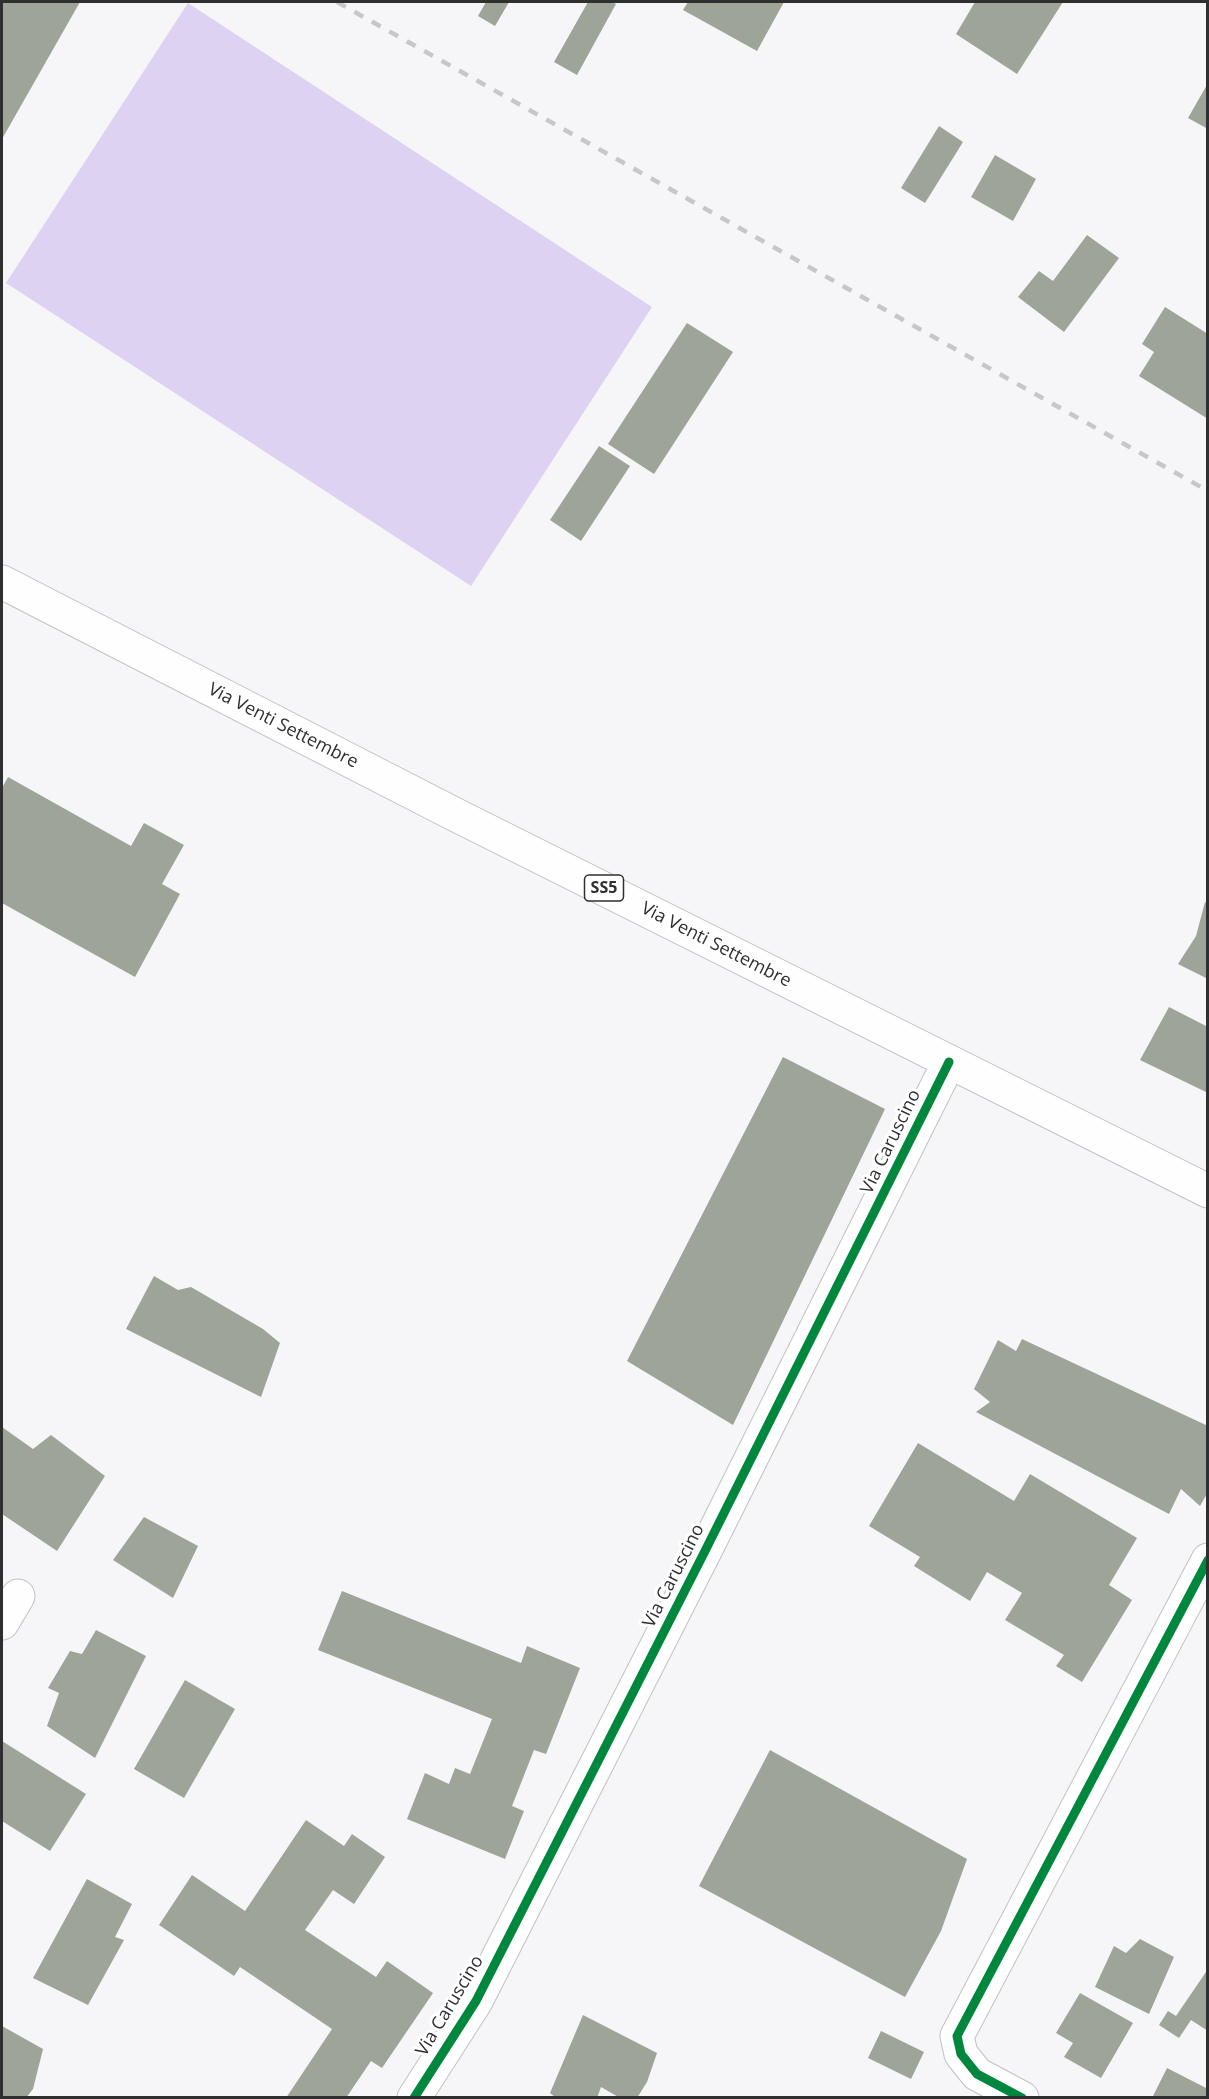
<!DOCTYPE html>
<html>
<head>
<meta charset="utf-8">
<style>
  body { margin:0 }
  #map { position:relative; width:1209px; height:2099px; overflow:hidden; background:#f6f5f8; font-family:"Open Sans",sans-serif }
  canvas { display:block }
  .frame { position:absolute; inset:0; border:3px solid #2f2f30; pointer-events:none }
</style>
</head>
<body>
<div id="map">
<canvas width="1209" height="2099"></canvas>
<div class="frame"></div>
</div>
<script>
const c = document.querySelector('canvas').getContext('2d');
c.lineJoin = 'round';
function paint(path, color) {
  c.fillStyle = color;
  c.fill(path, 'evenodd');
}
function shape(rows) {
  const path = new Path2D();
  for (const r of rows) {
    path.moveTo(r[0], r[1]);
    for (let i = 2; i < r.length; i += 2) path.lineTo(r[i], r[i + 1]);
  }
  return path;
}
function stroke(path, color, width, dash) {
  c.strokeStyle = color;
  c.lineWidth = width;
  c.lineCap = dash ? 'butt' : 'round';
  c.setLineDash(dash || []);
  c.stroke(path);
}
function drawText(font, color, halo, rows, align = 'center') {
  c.font = font + ' "Open Sans",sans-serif';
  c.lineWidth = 6;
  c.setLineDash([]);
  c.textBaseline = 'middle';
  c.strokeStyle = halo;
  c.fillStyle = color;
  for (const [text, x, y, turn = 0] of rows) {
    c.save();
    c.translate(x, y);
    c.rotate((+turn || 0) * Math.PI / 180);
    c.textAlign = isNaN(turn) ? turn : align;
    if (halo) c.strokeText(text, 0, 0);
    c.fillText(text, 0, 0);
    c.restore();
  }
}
const green = shape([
  [188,3,652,307,471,586,6,283]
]);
const building = shape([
  [2,2,80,2,2,139],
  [486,2,509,2,495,26,478,16],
  [588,2,612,2,616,4,577,75,554,62],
  [688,2,784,2,757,51,683,10],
  [975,2,1063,2,1017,74,956,34],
  [1208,83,1208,129,1188,118],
  [939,126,963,142,925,203,901,188],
  [995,155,1036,179,1013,221,971,197],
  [1087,235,1119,258,1064,332,1018,297,1039,271,1053,281],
  [1165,307,1208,334,1208,419,1139,376,1154,352,1142,344],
  [687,323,733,352,654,474,608,444],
  [599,446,630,466,581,541,550,520],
  [8,777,131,846,144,823,184,845,162,884,180,894,135,977,2,903,2,788],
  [1205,902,1208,904,1208,979,1178,964,1196,936],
  [1169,1007,1208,1027,1208,1093,1140,1060],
  [783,1057,885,1109,733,1425,627,1361],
  [154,1276,178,1290,191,1287,263,1329,280,1343,261,1397,126,1329],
  [1022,1339,1208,1426,1208,1492,1200,1506,1181,1489,1169,1514,976,1412,990,1402,974,1389,998,1340,1016,1351],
  [2,1427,33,1449,51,1435,105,1476,57,1551,2,1514],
  [918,1443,1014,1501,1030,1474,1137,1538,1109,1585,1132,1600,1082,1682,1056,1666,1064,1655,1005,1620,1022,1593,987,1572,970,1601,914,1566,920,1557,869,1526],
  [144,1517,198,1546,173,1598,113,1560],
  [342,1591,521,1663,527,1646,580,1668,546,1754,534,1750,512,1806,524,1811,505,1859,407,1819,425,1773,449,1784,455,1768,470,1774,492,1719,318,1650],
  [96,1630,146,1656,95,1758,47,1726,59,1693,48,1688,70,1651,82,1654],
  [185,1680,235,1709,184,1798,134,1769],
  [2,1741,86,1794,50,1851,2,1821],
  [770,1750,967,1859,941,1931,905,1997,699,1886],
  [306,1820,344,1846,352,1834,385,1857,354,1904,333,1890,305,1930,376,1977,387,1961,433,1993,382,2068,371,2061,346,2098,286,2098,332,2029,240,1967,234,1976,159,1925,192,1875,245,1911],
  [87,1879,132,1904,115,1937,124,1940,88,2005,33,1978],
  [1140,1939,1174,1957,1149,2014,1095,1987,1114,1946,1126,1953],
  [1208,1969,1208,2031,1191,2020,1179,2038,1159,2025,1168,2011,1176,2016],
  [1080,1993,1133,2023,1101,2078,1064,2057,1073,2043,1056,2033],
  [583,2015,657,2053,647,2082,637,2098,620,2098,601,2087,597,2098,556,2098,550,2093],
  [2,2026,43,2049,33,2089,26,2098,2,2098],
  [881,2031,924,2052,911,2079,868,2058],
  [1167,2068,1208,2089,1208,2098,1152,2098]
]);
const minor = shape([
  [2,1623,18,1596],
  [414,2098,476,2001,705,1551,949,1062],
  [1022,2098,977,2074,961,2054,957,2036,1208,1560]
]);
const major = shape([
  [2,582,456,815,1208,1191]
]);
const rail = shape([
  [337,2,1208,491]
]);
const cycleway = shape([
  [414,2098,476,2001,705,1551,949,1062],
  [1022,2098,977,2074,961,2054,957,2036,1208,1560]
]);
const shields = [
  [604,888,39]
];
const shieldNames = [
  ["SS5",604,888]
];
const streetNames = [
  ["Via Venti Settembre",283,726,27],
  ["Via Venti Settembre",716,945,27],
  ["Via Caruscino",891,1142,-64],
  ["Via Caruscino",674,1576,-63],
  ["Via Caruscino",450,2006,-59]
];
paint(green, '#ded2f3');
paint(building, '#9fa498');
stroke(minor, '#c2c1c3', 35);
stroke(major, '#c2c1c3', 35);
stroke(minor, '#fefefe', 33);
stroke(major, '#fefefe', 33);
stroke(rail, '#c7c6c8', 4.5, [10, 10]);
stroke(cycleway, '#00873e', 9);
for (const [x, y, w] of shields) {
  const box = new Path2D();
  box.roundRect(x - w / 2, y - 13, w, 26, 4.5);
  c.fillStyle = '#fff';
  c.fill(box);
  stroke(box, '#2f2f30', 1.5);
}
drawText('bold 16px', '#2f2f30', null, shieldNames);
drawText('18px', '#2f2f30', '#fff', streetNames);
</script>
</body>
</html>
